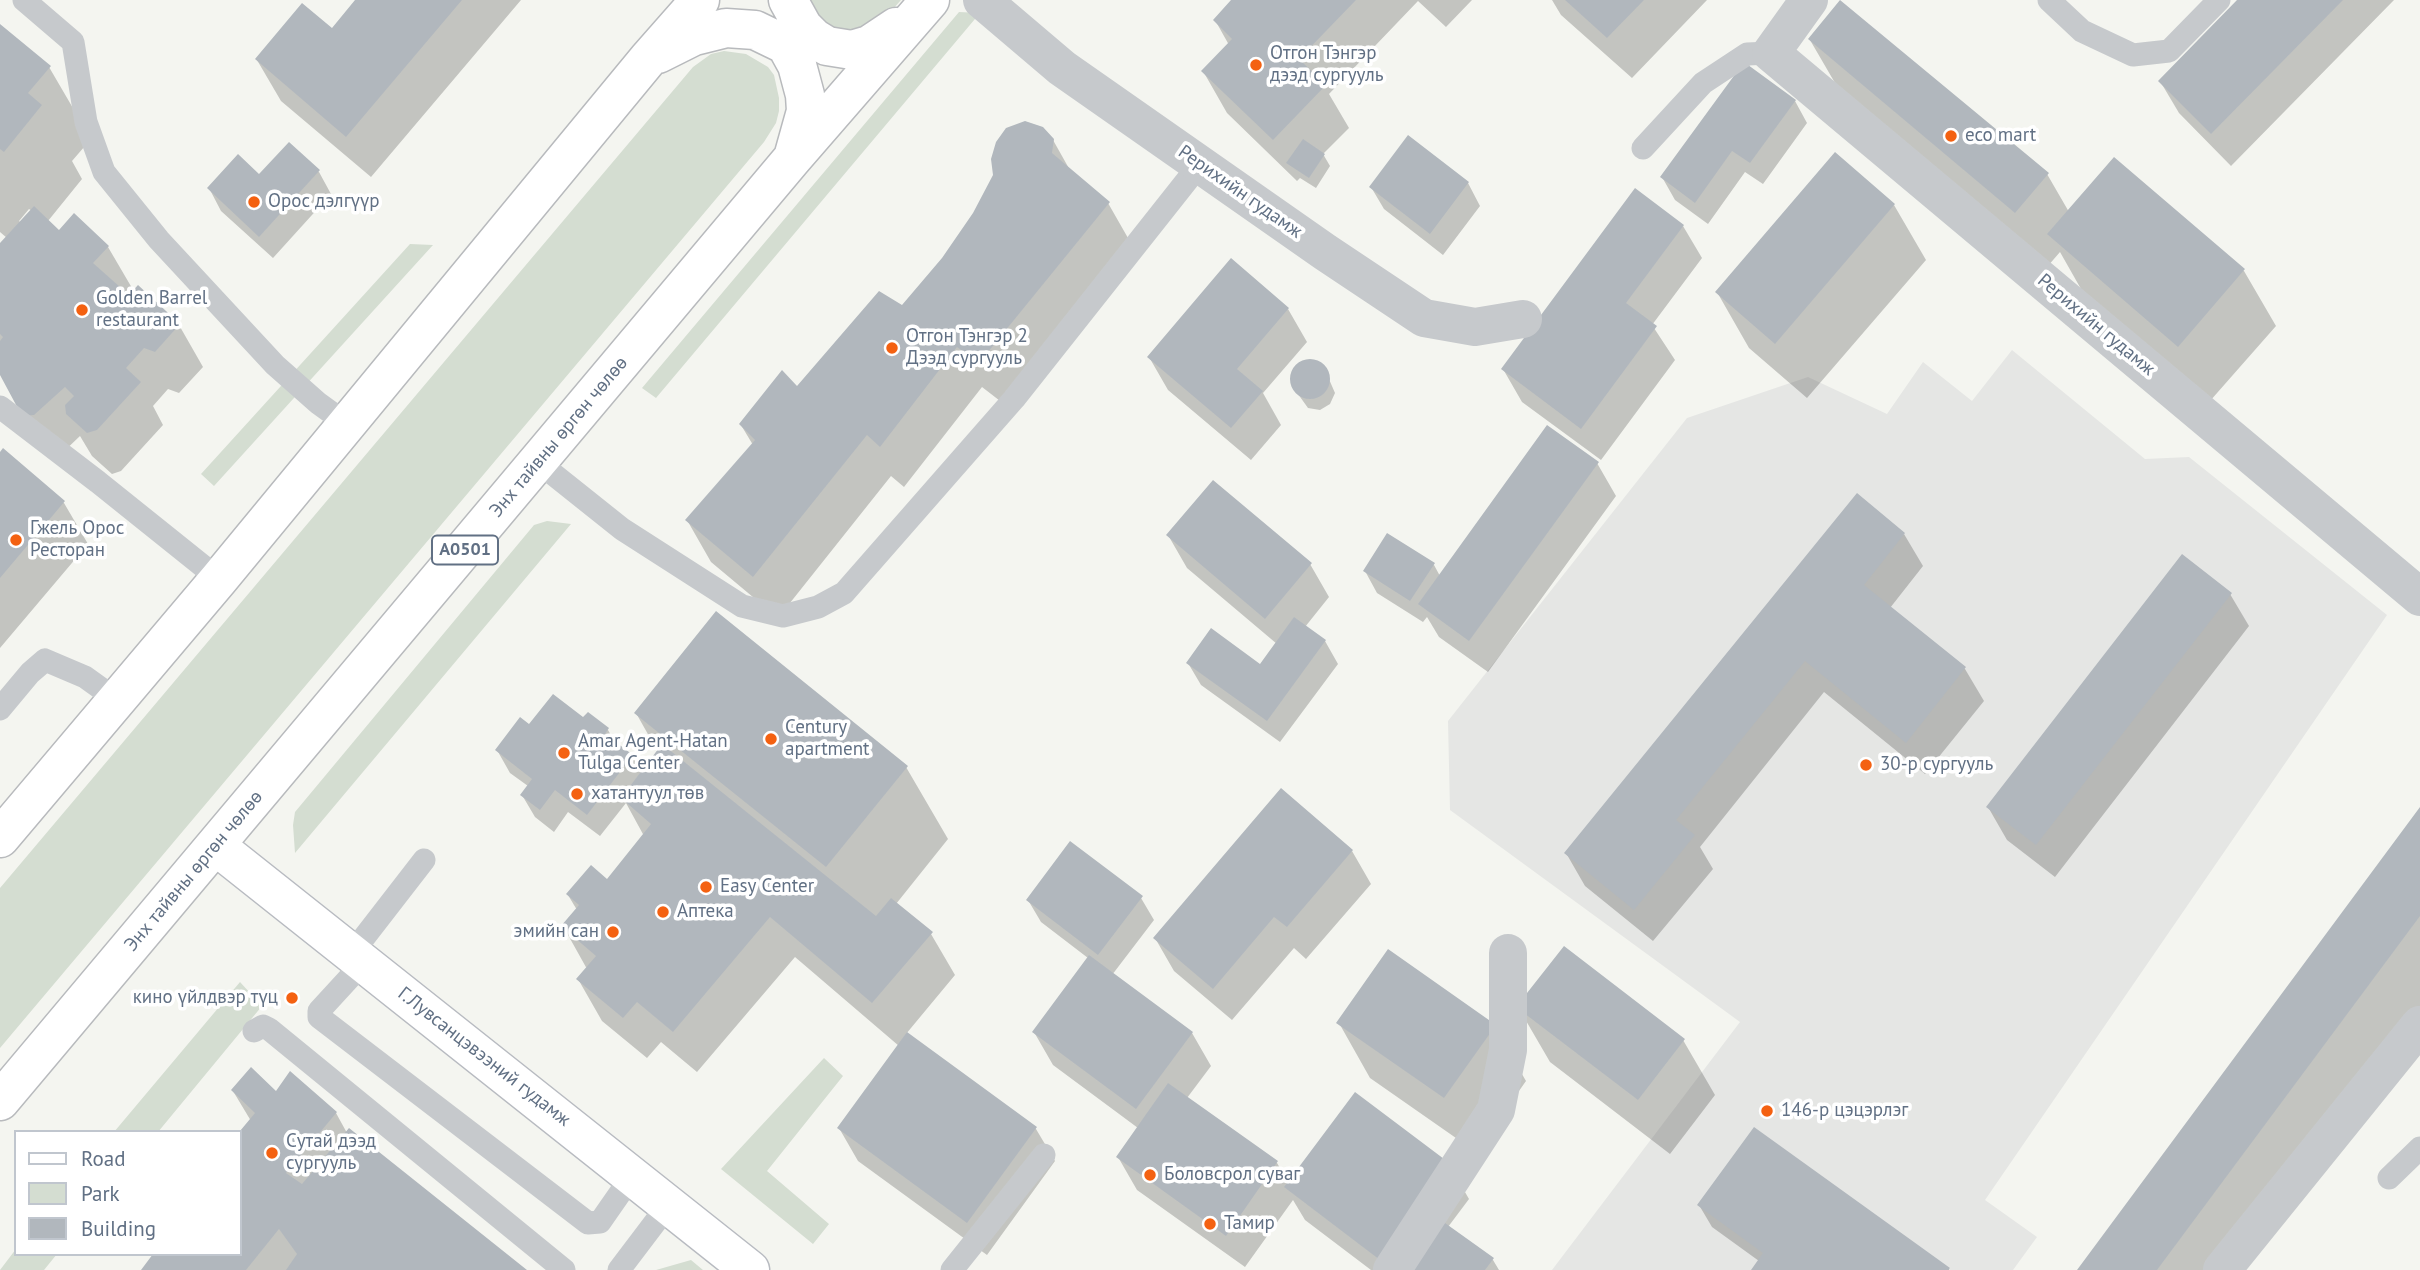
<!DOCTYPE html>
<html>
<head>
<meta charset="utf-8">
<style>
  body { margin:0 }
  #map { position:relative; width:2420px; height:1270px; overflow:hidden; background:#f4f5f0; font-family:"PT Sans",sans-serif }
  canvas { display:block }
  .legend { position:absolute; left:14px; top:1130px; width:228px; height:126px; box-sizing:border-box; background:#fff; border:2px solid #c0c6ce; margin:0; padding:9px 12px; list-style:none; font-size:21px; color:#617084 }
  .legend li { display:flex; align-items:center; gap:14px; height:35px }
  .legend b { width:35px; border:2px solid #c0c6ce }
</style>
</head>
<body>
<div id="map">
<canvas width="2420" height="1270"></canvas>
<ul class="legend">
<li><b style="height:9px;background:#fff"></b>Road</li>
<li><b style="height:19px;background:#d4ddd1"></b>Park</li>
<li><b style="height:19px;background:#b1b7bd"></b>Building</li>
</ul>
</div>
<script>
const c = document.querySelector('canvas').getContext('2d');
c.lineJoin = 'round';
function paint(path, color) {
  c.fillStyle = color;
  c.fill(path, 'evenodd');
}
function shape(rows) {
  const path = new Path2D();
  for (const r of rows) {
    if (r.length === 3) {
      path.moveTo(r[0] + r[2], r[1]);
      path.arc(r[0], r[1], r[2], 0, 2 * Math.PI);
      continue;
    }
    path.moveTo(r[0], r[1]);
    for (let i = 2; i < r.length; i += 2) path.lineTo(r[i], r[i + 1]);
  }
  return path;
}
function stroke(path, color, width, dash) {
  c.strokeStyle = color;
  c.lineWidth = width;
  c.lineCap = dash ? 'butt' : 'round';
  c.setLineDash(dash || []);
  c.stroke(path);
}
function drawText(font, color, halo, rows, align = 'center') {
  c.font = font + ' "PT Sans",sans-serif';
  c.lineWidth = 7;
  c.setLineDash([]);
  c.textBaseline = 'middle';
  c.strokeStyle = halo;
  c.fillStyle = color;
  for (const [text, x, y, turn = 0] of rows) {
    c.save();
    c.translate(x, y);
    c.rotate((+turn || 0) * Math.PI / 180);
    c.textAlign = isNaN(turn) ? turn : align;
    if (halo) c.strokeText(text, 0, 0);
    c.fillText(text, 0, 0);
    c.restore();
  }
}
const built = shape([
  [2012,350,2145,459,2189,457,2387,615,1985,1200,2037,1237,2013,1270,1552,1270,1740,1022,1450,810,1448,721,1687,418,1808,377,1887,414,1923,362,1972,401]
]);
const green = shape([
  [808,0,901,0,893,9,853,34,816,24],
  [959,12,980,13,656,398,642,388],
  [724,51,746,54,768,67,774,75,779,98,779,111,776,123,764,142,0,1048,0,888,693,67,711,54],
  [410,244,433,245,214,486,201,474],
  [547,521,571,524,295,853,293,825,295,812,534,525],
  [240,982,262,1006,158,1132,114,1132],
  [824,1058,843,1076,767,1171,829,1224,813,1244,721,1169],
  [16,1249,16,1254,57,1254,44,1270,0,1270],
  [691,1260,703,1270,656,1270]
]);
const shadow = shape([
  [358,0,521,0,371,177,281,101,257,60,332,30],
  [1234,0,1472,0,1446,27,1418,1,1329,94,1349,128,1323,154,1330,166,1316,188,1300,178,1297,181,1227,113,1203,71,1229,45,1215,20],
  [1552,0,1707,0,1632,78,1561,15],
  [2239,0,2394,0,2231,166,2179,113,2160,81],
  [0,26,49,67,91,139,72,161,82,179,48,221,59,232,108,247,132,288,126,295,129,298,138,288,179,325,203,367,179,393,168,389,153,406,163,425,121,471,112,474,92,456,80,436,58,457,48,458,0,371,0,246,7,238,0,232],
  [29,209,32,211,21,223,19,221],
  [1810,40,2047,174,2069,212,2244,271,2276,326,2210,401,2081,289,2060,252,2047,267,1842,95],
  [1795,101,1807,123,1763,184,1745,172,1708,224,1675,200,1662,177],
  [1053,140,1071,172,1108,203,1132,245,1004,404,982,387,904,487,891,476,778,618,711,562,687,520,753,445,741,425,797,388,903,308,944,259,974,214],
  [290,145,319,172,331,194,273,258,221,211,209,188,259,177],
  [1468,183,1480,206,1443,255,1384,209,1371,187],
  [1894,205,1926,260,1807,398,1749,348,1717,292],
  [1683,226,1702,258,1652,325,1675,360,1601,460,1522,402,1503,369],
  [1288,309,1307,342,1263,393,1281,425,1251,460,1168,390,1149,357],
  [1310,361,1321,365,1325,370,1335,393,1330,404,1320,410,1308,408,1293,387,1293,375,1299,365],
  [3,450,64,503,88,544,0,648,0,454],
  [1597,463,1616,496,1488,672,1439,637,1427,617,1423,622,1377,593,1365,571,1434,565,1440,576],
  [1904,534,1923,566,1890,608,1965,669,1984,701,1925,774,1824,692,1700,847,1713,869,1653,941,1585,886,1566,853],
  [1168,535,1310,564,1329,597,1305,627,1325,641,1338,664,1280,742,1201,685,1188,663,1261,667,1277,644,1187,568],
  [2230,594,2249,626,2055,877,2007,840,1988,807],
  [636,713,906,767,948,839,896,904,931,934,955,975,906,1034,1036,1129,1055,1161,987,1255,858,1161,839,1128,899,1046,795,957,697,1072,661,1042,647,1058,602,1021,578,979,587,969,563,926,577,910,568,895,607,881,644,836,626,803,600,836,568,812,554,832,535,817,522,795,528,786,510,773,497,750,529,727,583,720,608,730,616,744,632,756,642,774,658,752],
  [2420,810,2420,1013,2230,1270,2079,1270],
  [1352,851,1371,884,1306,959,1294,948,1232,1020,1174,971,1155,938],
  [1141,898,1154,920,1112,975,1192,1033,1211,1066,1187,1098,1277,1163,1289,1183,1450,1166,1469,1199,1448,1227,1493,1260,1499,1270,1371,1270,1305,1220,1293,1200,1245,1267,1137,1190,1118,1157,1138,1128,1053,1065,1034,1032,1088,958,1041,922,1028,900],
  [1518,1007,1683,1040,1715,1095,1670,1154,1550,1062],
  [1339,1023,1494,1026,1526,1081,1476,1152,1370,1078],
  [233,1091,277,1094,336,1113,347,1133,524,1270,143,1270,240,1254,240,1133,251,1121],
  [1699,1205,1949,1269,1949,1270,1753,1270,1759,1261,1712,1227]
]);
const building = shape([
  [355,0,462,0,346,137,255,59,302,3,332,28],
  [1231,0,1356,0,1299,59,1326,85,1273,140,1201,71,1232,39,1213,20],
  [1565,0,1644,0,1607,38],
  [1840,0,2049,173,2015,213,1808,39],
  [2237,0,2343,0,2211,134,2158,81],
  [0,24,51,66,28,93,42,105,4,152,0,149],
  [1744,62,1796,100,1750,163,1732,151,1695,203,1660,177],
  [1025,121,1043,127,1054,139,1052,153,1110,202,979,363,957,347,880,447,867,435,753,577,685,520,755,440,739,424,782,370,797,386,879,291,902,305,942,258,973,213,993,175,991,159,996,142,1006,128],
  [1408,135,1469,182,1430,234,1369,187],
  [1303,139,1325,154,1309,178,1286,163],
  [289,142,320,170,259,237,207,188,238,154,259,174],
  [1835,152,1895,204,1775,344,1715,292],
  [2114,157,2245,269,2178,347,2047,234],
  [1635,188,1684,225,1626,303,1657,326,1581,429,1501,369],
  [34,206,59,230,74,213,109,246,93,263,129,295,138,285,180,324,155,352,144,348,126,368,141,382,97,430,87,433,66,414,65,405,74,396,65,387,34,415,22,416,0,375,0,341,3,337,0,334,0,243],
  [1231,258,1289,308,1237,369,1263,391,1231,428,1147,357],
  [1310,379,20],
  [1547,425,1599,462,1469,641,1418,604],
  [3,448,65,501,0,578,0,452],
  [1213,480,1312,563,1265,619,1166,535],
  [1857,493,1905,533,1864,585,1966,667,1906,743,1805,661,1676,820,1695,835,1634,910,1564,853],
  [1387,533,1435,563,1410,601,1363,571],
  [2182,554,2232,593,2036,845,1986,807],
  [716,611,908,766,826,867,634,713],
  [1294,617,1326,640,1267,721,1186,663,1211,628,1260,664],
  [553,694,583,717,588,712,609,728,605,734,633,755,587,815,555,790,540,810,520,795,532,779,495,750,520,717,529,724],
  [662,744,876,916,891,898,933,932,872,1003,770,917,673,1032,637,1002,623,1018,576,979,596,956,561,926,579,905,566,894,591,865,607,879,651,824,621,798],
  [1281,788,1353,850,1287,927,1274,917,1213,989,1153,938],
  [2420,807,2420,916,2157,1270,2077,1270],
  [1070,841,1143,896,1098,955,1026,900],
  [1564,946,1685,1039,1638,1100,1516,1007],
  [1388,949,1496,1025,1444,1098,1336,1023],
  [1089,955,1193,1032,1136,1109,1032,1032],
  [907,1032,1037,1127,967,1223,837,1128],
  [251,1067,276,1091,290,1071,337,1112,286,1173,302,1184,349,1128,527,1270,286,1270,297,1254,279,1229,246,1270,141,1270,153,1254,240,1254,240,1131,255,1113,231,1090],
  [1168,1083,1278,1161,1226,1236,1116,1157],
  [1355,1092,1452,1165,1380,1260,1284,1187],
  [1754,1127,1950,1268,1948,1270,1751,1270,1763,1253,1697,1205],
  [1438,1218,1494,1258,1485,1270,1401,1270]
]);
const lane = shape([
  [24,0,73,42,86,122,104,172,159,240,275,365,318,403,347,424],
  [2049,0,2082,31,2133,55,2169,51,2219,0],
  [1643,148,1703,83,1747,54,1771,53],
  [0,407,98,482,219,579],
  [538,462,622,529,742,606,783,616,818,607,844,593,1014,399,1200,164],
  [0,709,30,673,45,660,85,677,117,700],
  [352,953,424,860],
  [364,962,319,1011,319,1017,588,1223,600,1222,632,1176],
  [254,1031,263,1026,269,1029,564,1270],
  [2389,1178,2420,1148],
  [619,1270,669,1204],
  [952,1270,1044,1155]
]);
const street = shape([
  [982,0,1062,68,1325,252,1424,318,1475,327,1523,319],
  [1809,0,1771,53,2420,597],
  [1392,1270,1496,1110,1508,1050,1508,953],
  [2222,1270,2420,1025]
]);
const secondary = shape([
  [216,846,750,1270]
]);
const highway = shape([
  [788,0,803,27,814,38,827,46,852,50,869,45,896,27],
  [658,54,694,36,726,28,755,30,786,45,797,65,805,95,806,111,794,154],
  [0,838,219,579,648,59,700,0],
  [0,1101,792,159,930,0]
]);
const markers = [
  [1256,65,7,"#f46111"],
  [1951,136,7,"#f46111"],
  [254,202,7,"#f46111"],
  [82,310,7,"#f46111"],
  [892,348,7,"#f46111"],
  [16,540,7,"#f46111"],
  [771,739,7,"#f46111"],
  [564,753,7,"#f46111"],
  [1866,765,7,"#f46111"],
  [577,794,7,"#f46111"],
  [706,887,7,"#f46111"],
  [663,912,7,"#f46111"],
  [613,932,7,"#f46111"],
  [292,998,7,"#f46111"],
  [1767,1111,7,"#f46111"],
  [272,1153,7,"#f46111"],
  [1150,1175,7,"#f46111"],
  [1210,1224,7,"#f46111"]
];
const shields = [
  [465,550,66]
];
const shieldNames = [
  ["A0501",465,550]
];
const poiNames = [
  ["Отгон Тэнгэр",1270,54],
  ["дээд сургууль",1270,76],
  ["eco mart",1965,136],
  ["Орос дэлгүүр",268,202],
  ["Golden Barrel",96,299],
  ["restaurant",96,321],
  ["Отгон Тэнгэр 2",906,337],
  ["Дээд сургууль",906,359],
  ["Гжель Орос",30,529],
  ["Ресторан",30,551],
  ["Century",785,728],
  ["apartment",785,750],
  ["Amar Agent-Hatan",578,742],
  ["Tulga Center",578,764],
  ["30-р сургууль",1880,765],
  ["хатантуул төв",591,794],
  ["Easy Center",720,887],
  ["Аптека",677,912],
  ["эмийн сан",599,932,"right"],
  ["кино үйлдвэр түц",278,998,"right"],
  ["146-р цэцэрлэг",1781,1111],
  ["Сутай дээд",286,1142],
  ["сургууль",286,1164],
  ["Боловсрол суваг",1164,1175],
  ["Тамир",1224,1224]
];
const streetNames = [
  ["Рерихийн гудамж",1240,192,35],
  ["Рерихийн гудамж",2096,325,40],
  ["Энх тайвны өргөн чөлөө",559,437,-50],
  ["Энх тайвны өргөн чөлөө",194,871,-50],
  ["Г.Лувсанцэвээний гудамж",484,1057,38]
];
paint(built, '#e5e6e4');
paint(green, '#d4ddd1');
paint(shadow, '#0003');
paint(building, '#b1b7bd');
stroke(secondary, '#b8bbc1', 41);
stroke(highway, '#b8babd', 41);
stroke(lane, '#c6c9cc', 23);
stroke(street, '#c6c9cc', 38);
stroke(secondary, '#fff', 38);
stroke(highway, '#fff', 38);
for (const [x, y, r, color] of markers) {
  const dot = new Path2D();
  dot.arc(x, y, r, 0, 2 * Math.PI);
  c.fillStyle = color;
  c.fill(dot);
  stroke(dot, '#fff', 2.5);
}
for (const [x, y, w] of shields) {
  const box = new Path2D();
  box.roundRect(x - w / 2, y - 14.5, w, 29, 5);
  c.fillStyle = '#fff';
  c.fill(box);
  stroke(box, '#617084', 2);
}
drawText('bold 18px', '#617084', null, shieldNames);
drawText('19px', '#617084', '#fff', poiNames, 'left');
drawText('19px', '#617084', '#fff', streetNames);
</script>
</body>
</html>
